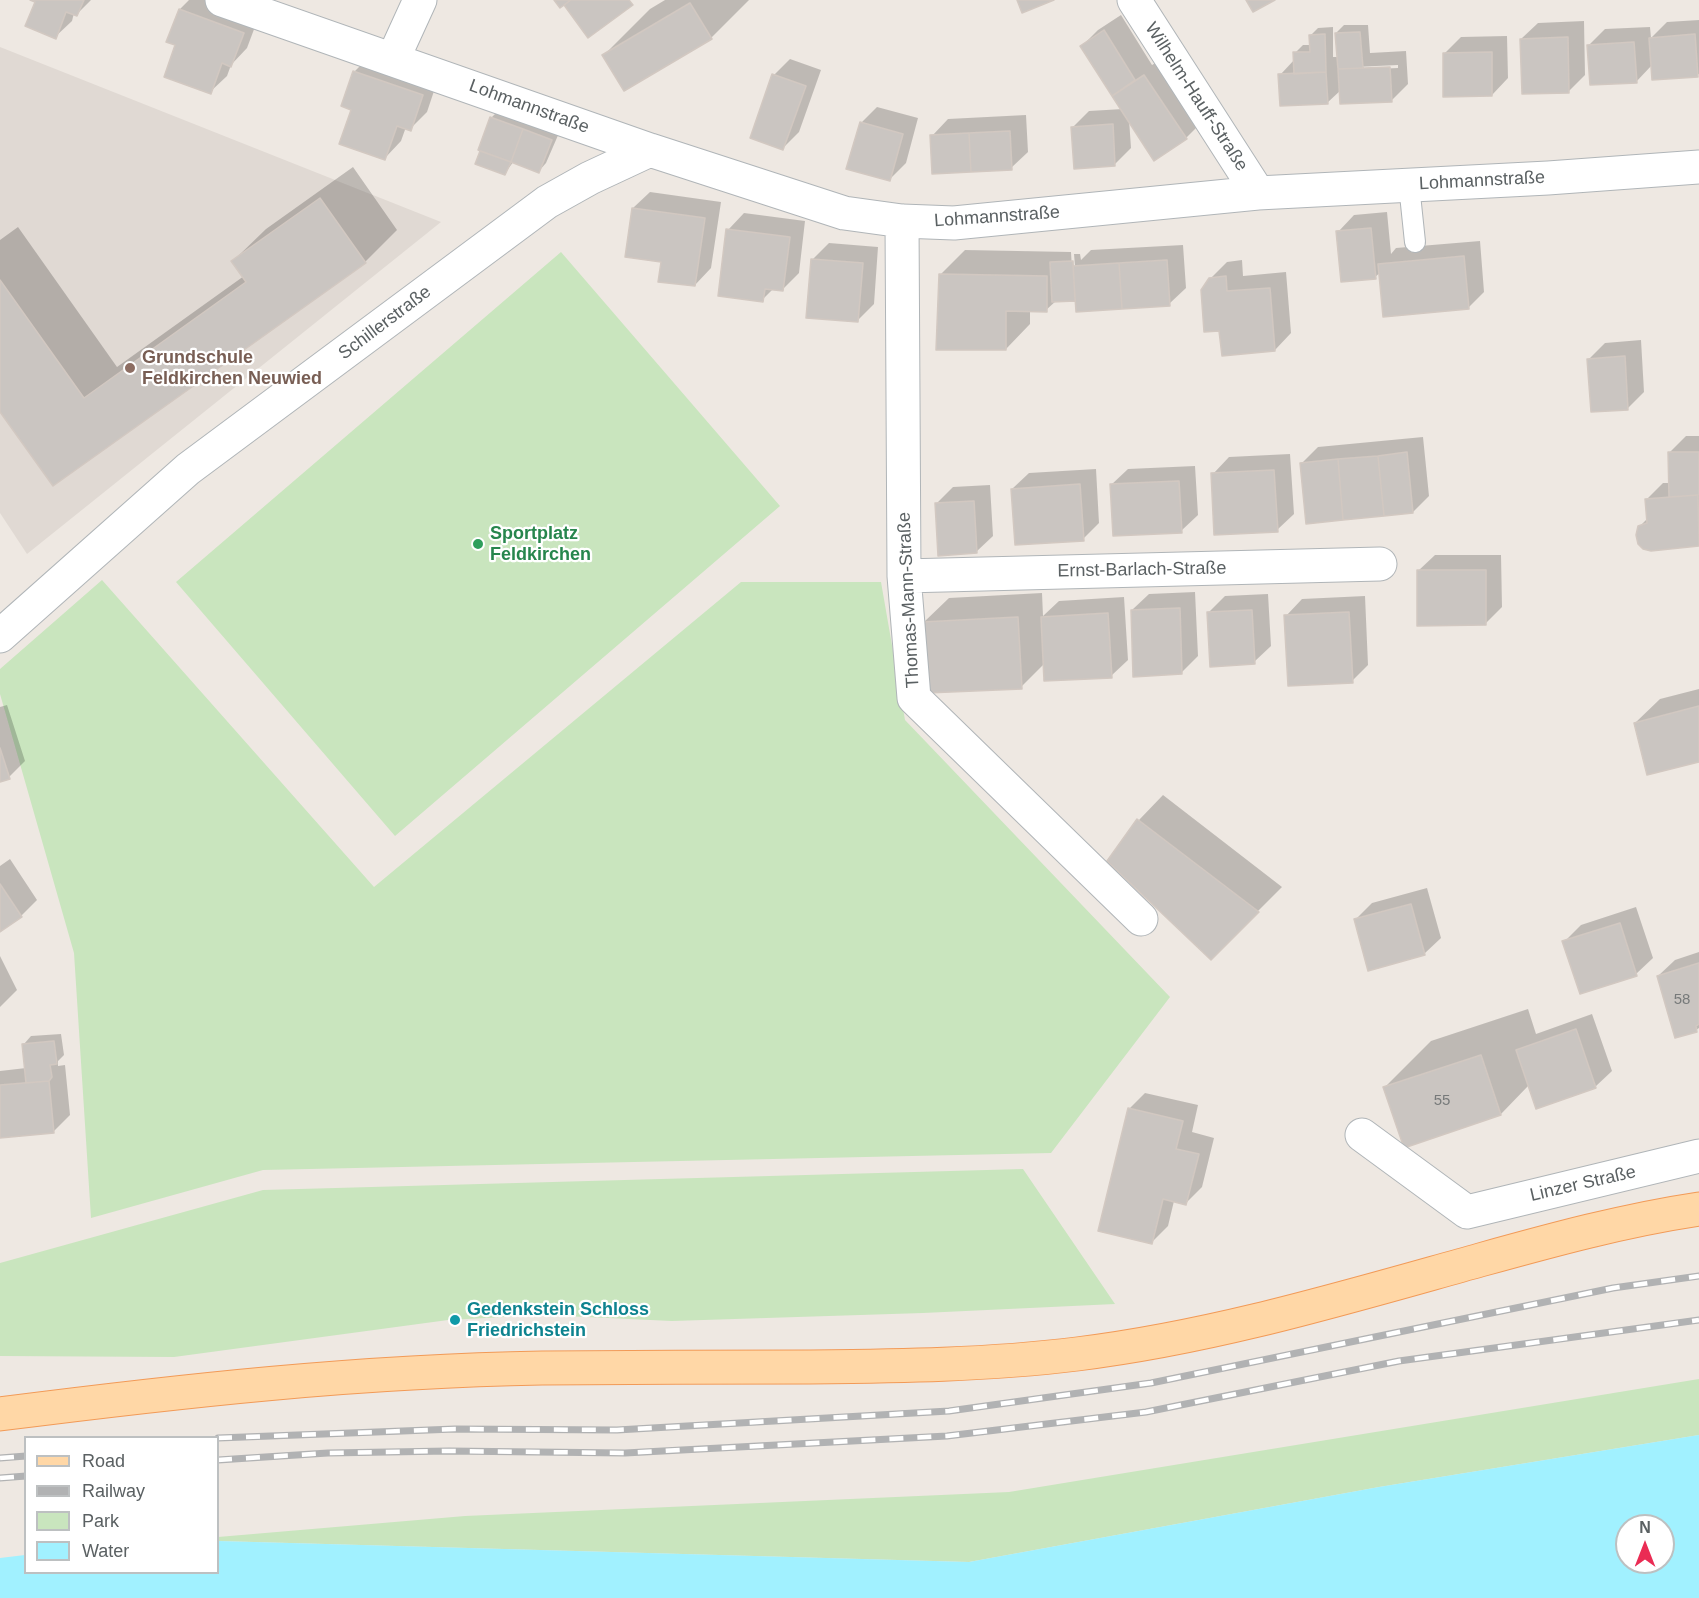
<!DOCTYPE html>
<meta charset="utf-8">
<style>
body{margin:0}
#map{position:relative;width:1699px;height:1598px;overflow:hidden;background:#eee8e2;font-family:Helvetica,sans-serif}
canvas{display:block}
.legend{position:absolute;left:24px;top:1436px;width:195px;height:138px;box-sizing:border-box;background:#fff;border:2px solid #bdc0c1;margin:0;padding:8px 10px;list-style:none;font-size:18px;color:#5b6163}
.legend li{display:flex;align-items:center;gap:12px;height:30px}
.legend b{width:30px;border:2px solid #bdc0c1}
.north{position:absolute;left:1615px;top:1514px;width:60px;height:60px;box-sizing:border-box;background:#fff;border:2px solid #bdc0c1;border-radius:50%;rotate:0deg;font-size:16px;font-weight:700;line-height:24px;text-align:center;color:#5b6163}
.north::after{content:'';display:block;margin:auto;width:21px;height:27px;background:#ea2c54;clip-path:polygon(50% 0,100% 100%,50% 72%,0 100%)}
</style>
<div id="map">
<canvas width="1699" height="1598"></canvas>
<ul class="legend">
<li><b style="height:8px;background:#ffd7a6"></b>Road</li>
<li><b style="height:8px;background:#b1b2b3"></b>Railway</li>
<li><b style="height:16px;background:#c9e5be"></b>Park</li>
<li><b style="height:16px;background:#a1f1ff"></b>Water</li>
</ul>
<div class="north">N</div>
</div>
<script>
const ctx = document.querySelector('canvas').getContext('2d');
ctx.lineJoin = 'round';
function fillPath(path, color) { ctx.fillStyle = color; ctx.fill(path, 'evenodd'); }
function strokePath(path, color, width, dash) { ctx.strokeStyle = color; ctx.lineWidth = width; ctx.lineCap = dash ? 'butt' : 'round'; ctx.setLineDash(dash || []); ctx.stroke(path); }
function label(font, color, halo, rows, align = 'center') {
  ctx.font = font + ' Helvetica,sans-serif'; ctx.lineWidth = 4.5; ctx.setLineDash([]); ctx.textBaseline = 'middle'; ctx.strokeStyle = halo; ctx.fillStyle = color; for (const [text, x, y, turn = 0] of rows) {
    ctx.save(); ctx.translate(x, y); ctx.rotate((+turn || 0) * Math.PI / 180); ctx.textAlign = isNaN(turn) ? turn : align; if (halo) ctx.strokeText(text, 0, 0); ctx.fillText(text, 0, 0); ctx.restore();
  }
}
fillPath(new Path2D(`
 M0,47l441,175 -414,332 -27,-41z`), '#e0d9d3');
fillPath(new Path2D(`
 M561,252l219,254 -385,330 -219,-254z
 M102,580l272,307 367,-305h140l24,138 265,277 -119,156 -788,17 -172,48 -17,-265 -74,-259v-25z
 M1023,1169l92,135 -192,9 -251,8 -129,-6 -95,5 -274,37 -174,-1v-93l263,-73z
 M1699,1379v56l-320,52 -410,75 -751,-21v-4l247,-21 544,-24z`), '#c9e5be');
fillPath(new Path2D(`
 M1699,1435v163h-1699v-40l25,-3 1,17h192v-31l751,21 410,-75zM1627,1526h36v36h-36z`), '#a1f1ff');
fillPath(new Path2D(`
 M34,0h57l-14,14 -3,-1 -2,8 -17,16 -18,-36z
 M189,0h26l44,16 -12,32 -16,17 -4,11 -17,16 -33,-48 3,-35z
 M665,0h84l-38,38 -107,17 46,-46z
 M1121,15l31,50 9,-5 41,62 -16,16 -57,-19 2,29 -17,17 -41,-38 16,-16 34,-2 -41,-63 16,-16z
 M1699,20v54l-2,1 -45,-10 -16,17 -48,-36 17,-17 45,-2 1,11 16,-16z
 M1584,21l1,54 -16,16 -48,-52 17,-16z
 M1344,25h24l2,28 36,-2 2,33 -17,17 -50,-11 -14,13 -47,-28 15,-16v-6l8,-8h8l-1,-9 8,-8 15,-1v30h6l-3,-24zM1398,65v3l-43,2v-3z
 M1507,36l1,42 -16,17 -48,-41 17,-17z
 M371,55l67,24 -11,33 -17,17 -4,-2 -5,14 -16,17 -32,-49 1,-37z
 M790,59l31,11 -22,62 -16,16 -9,-73z
 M877,107l41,11 -12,45 -17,17 -28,-57z
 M499,110l60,23 -13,30 -7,8 -25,-10 -9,12 -28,-10 14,-45z
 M1026,115l2,37 -17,16 -79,-32 16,-17z
 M353,167l44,63 -32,32 -312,222 -53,-75v-169l18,-13 99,140 127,-91 -11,-15 33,-32z
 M650,192l71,10 -10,66 -16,17 -32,-24 -30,-53z
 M1387,212l4,42 5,-6 84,-7 4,51 -16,16 -87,-36 -6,5 -37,-45 16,-17z
 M744,213l61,8 -6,52 -16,16 -9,-1 -12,12 -34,-70z
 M829,243l49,4 -4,57 -16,16 -46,-60z
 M1183,245l3,43 -17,16 -93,-6 -2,2 -18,1 -10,9h-16v14l-24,25 -66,-74 25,-25 106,2 1,17 3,-3 -1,-12h6l1,6 10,-10z
 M1242,260l1,16 43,-4 5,61 -16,17 -54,-20 -11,-51 17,-17z
 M1641,340l3,52 -16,16 -39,-49 16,-16z
 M1686,436h13v109l-48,5 -11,-24 8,-8 -2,-18 17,-17h7l-1,-30z
 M1423,437l6,59 -16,16 -111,-49 16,-16z
 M1290,454l4,60 -17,16 -64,-56 16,-17z
 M1195,466l3,49 -17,16 -70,-46 17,-16z
 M1096,469l3,54 -16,16 -71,-50 17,-16z
 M990,485l3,51 -17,16 -40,-48 17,-17z
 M1435,555h66l1,52 -17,17 -67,-53z
 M1195,592l3,64 -17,17 -49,-63 17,-16z
 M1042,593l1,23 16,-15 65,-4 4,63 -17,16 -66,-13 -24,24 -97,-65 25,-24z
 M1268,594l3,52 -17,16 -46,-49 17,-17z
 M1365,596l3,69 -16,16 -66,-65 16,-17z
 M1699,689v71l-64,-37 25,-24z
 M7,705l18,56 -16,16 -9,3v-73z
 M1163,795l119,92 -71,71 -102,-97 30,-41z
 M10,859l27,41 -16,16 -21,14v-64z
 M1427,888l14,50 -17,16 -69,-34 17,-17z
 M1636,907l17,51 -17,16 -72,-32 17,-17z
 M1699,952v76l-3,2 -38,-54 17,-16z
 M0,956l17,34 -17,17z
 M1528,1009l8,25 56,-20 20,57 -17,16 -66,-2 -28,29 -116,-27 46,-46z
 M61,1034l3,21 -6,6v5l7,-1 5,50 -17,17 -53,4v-65l26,-3 -2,-24 7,-8z
 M1145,1093l53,12 -6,27 22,6 -12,49 -17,17 -11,-3 -6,25 -17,17 -22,-134z`), '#0003');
const building = new Path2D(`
 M30,0h54l-7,16 -11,-4 -10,27 -31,-13 10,-24z
 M554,0h17l-11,8z
 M571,0h58l4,5 -45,33 -24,-33z
 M1017,0h37l-32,13z
 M1246,0h29l-22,12z
 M690,3l22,36 -88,52 -22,-36z
 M179,9l65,24 -13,34 -9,-4 -11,31 -47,-17 11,-32 -9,-3z
 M1104,30l31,50 -23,16 -32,-50z
 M1360,32l3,36 -25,1 -3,-36z
 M1325,34l1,38 -32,2 -1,-22h17l-1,-17z
 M1695,34l3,43 -46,3 -3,-42z
 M1568,37l1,56 -47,1 -2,-55z
 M1634,42l3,41 -47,2 -3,-40z
 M1492,52v44l-49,1v-44z
 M1390,67l2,35 -52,2 -2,-35z
 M353,71l70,24 -12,36 -14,-5 -12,34 -46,-16 12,-34 -10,-4z
 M1326,72l2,32 -48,2 -2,-32z
 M772,74l34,12 -23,64 -33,-12z
 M1144,75l43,64 -33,22 -42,-65z
 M490,117l33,12 -12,33 -33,-12z
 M860,122l43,12 -13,47 -44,-12z
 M1113,124l2,42 -41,3 -3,-42z
 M523,129l29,11 -13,33 -28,-11z
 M1010,131l2,39 -41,2 -2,-39z
 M969,133l2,39 -39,2 -2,-39z
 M480,151l31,11 -6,13 -30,-11z
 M320,198l46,65 -313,223 -53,-74v-132l84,118 162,-116 -15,-21z
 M632,208l73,10 -10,68 -37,-4 3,-20 -36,-5z
 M1371,228l5,51 -35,3 -5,-51z
 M726,229l64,8 -7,54 -18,-2 -2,13 -45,-6z
 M1464,256l5,53 -86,8 -5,-53z
 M811,259l52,4 -5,59 -52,-4z
 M1167,260l3,46 -48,3 -3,-46z
 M1073,261l2,40 -23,1 -2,-40z
 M1119,263l3,46 -46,3 -3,-46z
 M939,274l108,2v36l-41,-1v39h-70z
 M1226,276l1,15 43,-3 5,63 -53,5 -3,-25 -15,1 -3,-42 8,-12z
 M1625,356l3,54 -37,2 -4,-53z
 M1407,452l6,61 -29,3 -6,-60z
 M1668,452h31v43l-30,2z
 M1378,456l6,60 -41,4 -5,-61z
 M1338,459l5,61 -37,4 -6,-61z
 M1274,470l4,62 -64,3 -3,-62z
 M1179,481l3,52 -69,3 -3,-52z
 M1080,484l4,57 -69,4 -4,-56z
 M1698,495l1,51 -48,5 -8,-2 -5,-5 -2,-9 2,-9 9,-3 -2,-24z
 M974,501l3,52 -39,3 -3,-53z
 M1417,570h69v55l-69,1z
 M1180,608l2,66 -49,3 -2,-67z
 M1252,610l3,54 -45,3 -3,-55z
 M1349,612l4,71 -65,3 -4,-71z
 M1108,613l4,65 -68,3 -3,-64z
 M1018,617l4,72 -95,4 -4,-71z
 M1699,706v56l-52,13 -13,-52z
 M0,748l10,31 -10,3z
 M1137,819l122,93 -48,48 -104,-99z
 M0,884l22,33 -22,15z
 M1411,904l14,51 -57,16 -14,-52z
 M1620,923l17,53 -57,18 -18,-53z
 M1699,963v61l-3,2 1,6 -22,6 -18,-62z
 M1576,1029l20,59 -60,21 -20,-59z
 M54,1041l3,23 -7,1 2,12 -3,4 -23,2 -4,-39z
 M1481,1055l20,60 -97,33 -21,-61z
 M49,1081l5,52 -54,5v-53z
 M1128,1108l55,13 -7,28 23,5 -13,51 -23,-6 -11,45 -54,-13z`);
fillPath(building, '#cac5c1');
strokePath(building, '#d2c8c1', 1.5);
const lane = new Path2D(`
 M1409,185l6,57`);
const street = new Path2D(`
 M222,0l428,150 194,63 58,8 52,2 304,-30 290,-15 151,-11
 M1134,0l124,193
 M393,59l27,-59
 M902,221l2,355 10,122 227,221
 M904,576l476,-12
 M0,636l188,-167 359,-267 43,-24 60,-28
 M1362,1135l105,77 232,-56`);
const primary = new Path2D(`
 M0,1414c180,-23 361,-43 542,-46 89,-1 179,-1 268,-1 89,-1 178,-2 267,-13 138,-17 270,-57 403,-94 72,-20 145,-40 219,-51`);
strokePath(lane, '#b0b5b8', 22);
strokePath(street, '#b0b5b8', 35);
strokePath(primary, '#f29a57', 35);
strokePath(lane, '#fff', 20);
strokePath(street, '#fff', 33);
strokePath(primary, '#ffd7a6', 33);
const rail = new Path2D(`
 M218,1438l237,-9 162,1 332,-19 202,-28 462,-95 86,-12
 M0,1458l26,-2
 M218,1460l110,-7 121,-2 176,2 322,-17 199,-24 253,-51 300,-41
 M0,1478l26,-2`);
strokePath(rail, '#b1b2b3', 7);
strokePath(rail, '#fff', 4.5, [14]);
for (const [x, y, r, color] of [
 [130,368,6,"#8d6e63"],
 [478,544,6,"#2e9e5b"],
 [455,1320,6,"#0f9aa8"]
]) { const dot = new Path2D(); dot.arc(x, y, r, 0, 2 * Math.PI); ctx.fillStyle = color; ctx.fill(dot); strokePath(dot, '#fff', 2); }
label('15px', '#777a7a', null, [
 ["58",1682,1000],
 ["55",1442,1101]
]);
label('18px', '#5b6163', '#fff', [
 ["Wilhelm-Hauff-Straße",1196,97,57],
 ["Lohmannstraße",529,107,20],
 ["Lohmannstraße",1482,181,-3],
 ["Lohmannstraße",997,217,-4],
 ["Schillerstraße",385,323,-37],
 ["Ernst-Barlach-Straße",1142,570,-1],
 ["Thomas-Mann-Straße",909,600,-93],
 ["Linzer Straße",1583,1184,-13]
]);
label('bold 18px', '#785e54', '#fff', [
 ["Grundschule",142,358],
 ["Feldkirchen Neuwied",142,379]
], 'left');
label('bold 18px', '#27864d', '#fff', [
 ["Sportplatz",490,534],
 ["Feldkirchen",490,555]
], 'left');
label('bold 18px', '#0d838f', '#fff', [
 ["Gedenkstein Schloss",467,1310],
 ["Friedrichstein",467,1331]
], 'left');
</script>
